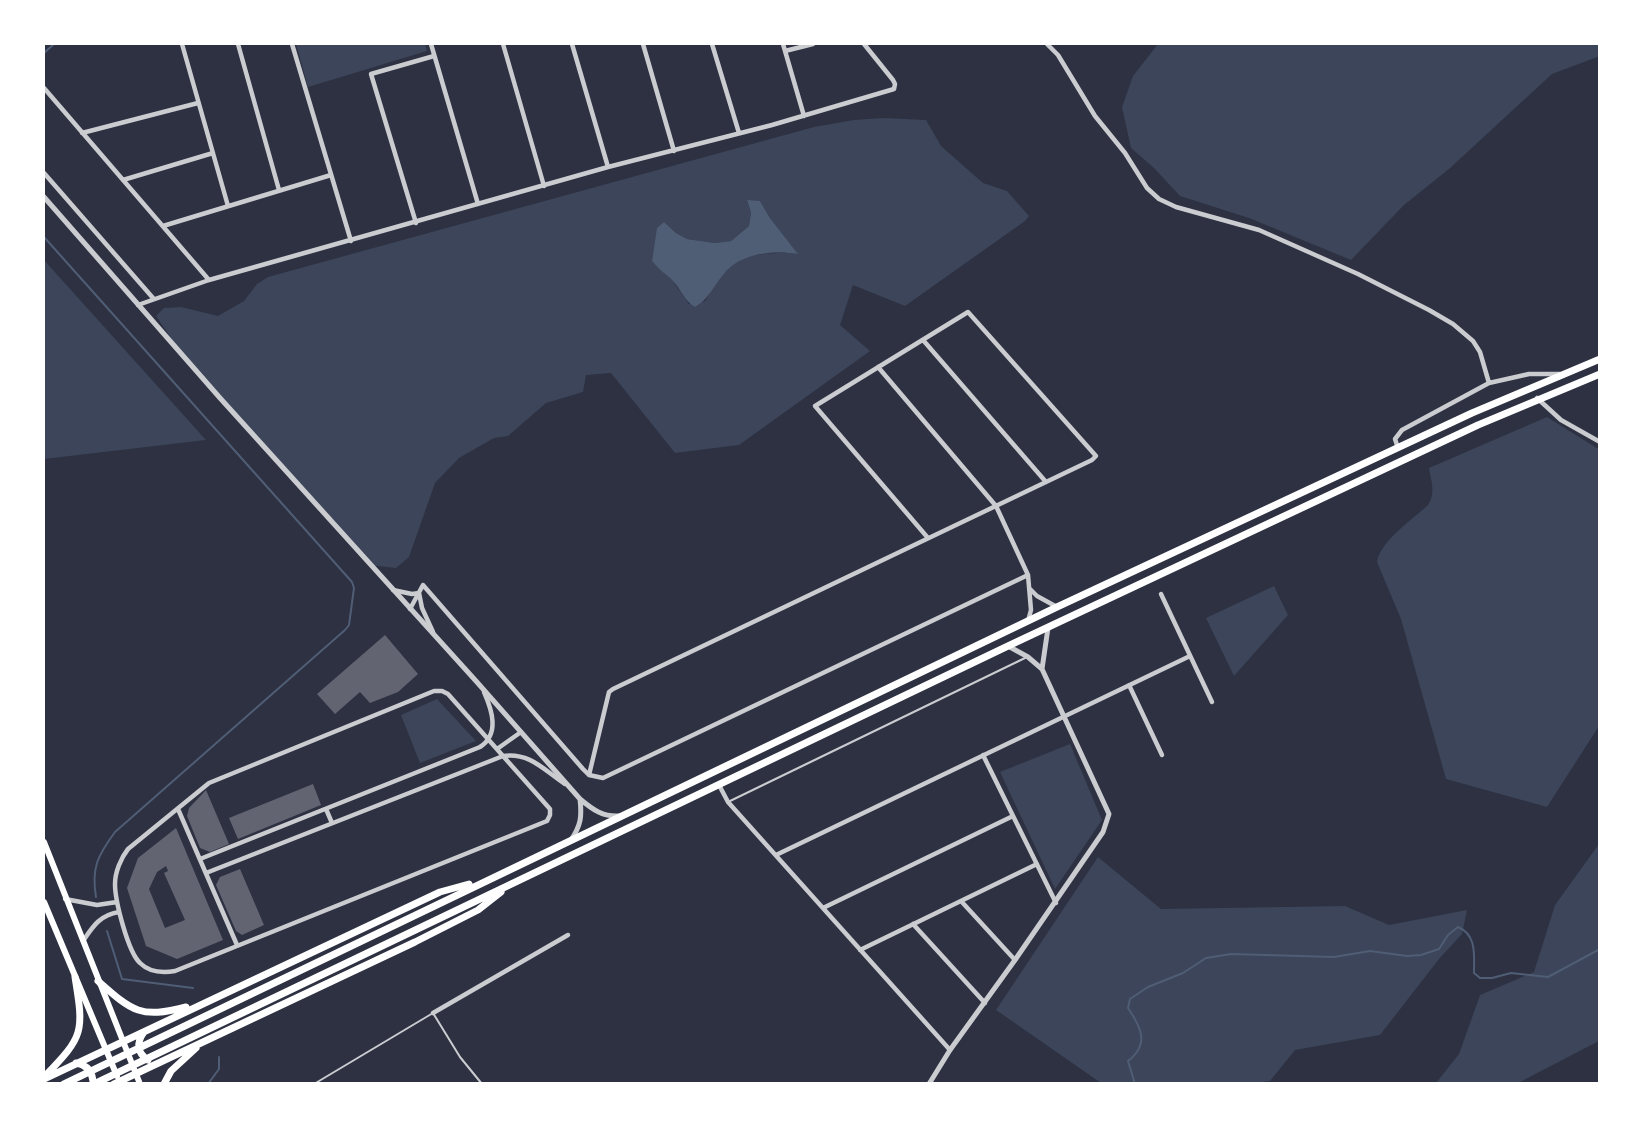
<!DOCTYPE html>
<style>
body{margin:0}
#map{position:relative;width:1643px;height:1127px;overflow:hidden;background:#2d3142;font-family:Jost,sans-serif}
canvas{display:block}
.frame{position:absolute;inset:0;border:45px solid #fff;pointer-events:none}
</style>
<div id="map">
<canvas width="1643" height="1127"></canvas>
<div class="frame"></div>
</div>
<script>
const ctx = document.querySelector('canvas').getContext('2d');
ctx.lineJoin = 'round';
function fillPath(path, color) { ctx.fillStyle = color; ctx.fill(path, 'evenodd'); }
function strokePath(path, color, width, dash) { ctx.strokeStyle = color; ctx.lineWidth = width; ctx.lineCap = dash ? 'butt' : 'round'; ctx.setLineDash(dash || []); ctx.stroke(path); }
fillPath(new Path2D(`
 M296,44h129l2,7 -119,36z
 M1158,44h441l1,12 -48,18 -103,95 -45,36 -53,55 -102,-42 -69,-22 -26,-28 -23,-20 -9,-41 11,-31z
 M883,118l43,2 15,26 42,37 24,8 22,25 -4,5 -120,85 -52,-21 -13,40 30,26 -131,94 -64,8 -64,-80 -25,2 -3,17 -37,11 -38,33 -14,2 -35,20 -24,25 -26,74 -13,11 -27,-3 -188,-212 -25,-37 8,-8 17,-1 37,9 26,-15 13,-17 11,-7 546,-150 40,-7zM747,201h13l10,17 27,35c-19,0 -47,-1 -64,10 -12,9 -20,26 -28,38l-16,3 -16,-23 -21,-20 3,-14 9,-25 12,11 11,6 28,4 16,-2 18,-15 2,-13z
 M44,260l162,180 -162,19z
 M1547,417l53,33 -1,276 -52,81 -101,-28 -45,-160 -24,-57c3,-21 36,-43 51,-57 8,-12 3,-24 1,-37z
 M1274,586l14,29 -54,61 -28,-58z
 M437,699l39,42 -56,22 -19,-48z
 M1070,744l32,76 -47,69 -55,-117z
 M1599,844v197l-81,42h-82l23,-29 21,-59 54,-23 21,-67z
 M1098,857l63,52 184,-3 44,19 78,-15 -5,24 -23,25 -59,76 -85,15 -25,31 -14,2h-155l-105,-73z`), '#3c4559');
fillPath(new Path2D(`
 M747,200l13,1 10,17 28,36c-25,-4 -59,-1 -75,21 -10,12 -15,25 -28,32 -11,-6 -14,-18 -22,-26 -8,-8 -14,-11 -21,-20l5,-33 7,-6 12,11 11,6 28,4 16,-2 18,-15 2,-13z`), '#4f5d75');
strokePath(new Path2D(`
 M44,53l10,-9
 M44,237l308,345 2,6 -5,37 -4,5 -230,202c-17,23 -24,36 -19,65
 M107,931l15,48 71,9
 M208,1084l11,-15v-12
 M1135,1084l-7,-23c22,-17 13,-34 0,-53l2,-9 18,-12 35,-14 23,-15 25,-4 103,3 36,-6 37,5 14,-1 18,-6 9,-14 10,-8c19,8 16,28 16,46l6,5h12l19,-5 37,4 52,-28`), '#4f5d75', 2);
fillPath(new Path2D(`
 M385,635l33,39 -20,18 -28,11 -10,-11 -25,22 -18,-20z
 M313,784l8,21 -83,34 -9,-21z
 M206,790l23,54 -19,8 -10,-4 -13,-32 2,-8z
 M176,828l47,112 -46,19 -31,-13 -19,-58 11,-30zM166,866l2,5 -4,2 21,47 -20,8 -16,-39 8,-17z
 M240,869l24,56 -22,10 -6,-4 -20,-46 4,-8z`), '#626471');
strokePath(new Path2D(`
 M728,802l297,-144
 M314,1084l119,-71 27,44 22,27`), '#caccd0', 2);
strokePath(new Path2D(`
 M182,44l46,162
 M238,44l41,146
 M292,44l59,197
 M431,44l47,160
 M503,44l41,142
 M572,44l36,123
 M643,44l31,107
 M712,44l27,89
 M783,44l21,72
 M1047,44l11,11 37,61 30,37 22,35 12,11 17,8 83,23 99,44 71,36 24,14 20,17 7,11 9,31 -87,47 -7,9 3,9
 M785,51l28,-7
 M44,88l165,192
 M82,133l116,-30
 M44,173l109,125
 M123,180l90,-27
 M416,223l-45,-149 63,-18
 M163,226l168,-51
 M138,305l71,-25 399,-113 164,-42 122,-36 1,-5 -2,-4 -29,-36
 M923,340l123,142
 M878,367l118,139 32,69 3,35 -3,11
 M1489,383l40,-9h31
 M1537,398l24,22 39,22
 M1030,589l7,7 20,11
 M393,590l19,4 7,-1
 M419,593l3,15 11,24
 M1161,594l51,108
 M410,609l13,-24 160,184 6,6 14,3 425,-203
 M1129,685l33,70
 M434,691h8l6,3 102,115v6l-3,6 -372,150c-12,2 -26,1 -35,-8 -12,-11 -25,-62 -25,-79 0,-12 6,-26 13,-35l81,-66z
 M497,749l24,-17
 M983,755l73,148
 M589,775l20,-83 4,-3 479,-229 4,-4 -128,-144 -153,94 113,132
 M719,785l9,17 222,248
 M178,809l59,136
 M326,809l6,14
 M776,855l414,-199
 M200,859l280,-112c20,-13 12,-37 4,-55
 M206,873l297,-117c27,-4 42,15 62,28
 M65,899l32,6 20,-3
 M961,901l54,59
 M823,908l190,-92
 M913,924l72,79
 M83,941c10,-15 17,-26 36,-29
 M860,950l177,-86
 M433,1013l135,-78`), '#caccd0', 4.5);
strokePath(new Path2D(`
 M44,197l176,201 256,283 104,118c13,11 23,18 40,17
 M1042,669l6,-41
 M571,840c10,-15 11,-23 9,-41
 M929,1084l21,-34 65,-90 88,-128 6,-18 -67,-145 -14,-12 -20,-11`), '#caccd0', 5);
strokePath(new Path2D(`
 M44,842l96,242
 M44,902l73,174`), '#fff', 6);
strokePath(new Path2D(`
 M98,981c34,30 42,38 88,26
 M144,1032c-8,11 -7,21 4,28
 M76,1063c11,2 17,9 17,21
 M45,1076c39,-40 39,-44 30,-99
 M44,1079l396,-187 29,-8
 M64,1084l993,-477 415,-194 128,-54
 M94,1084l914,-438 470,-221 122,-51
 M114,1084l301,-142 63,-32 23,-18
 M164,1084l7,-13 25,-23`), '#fff', 7);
</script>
